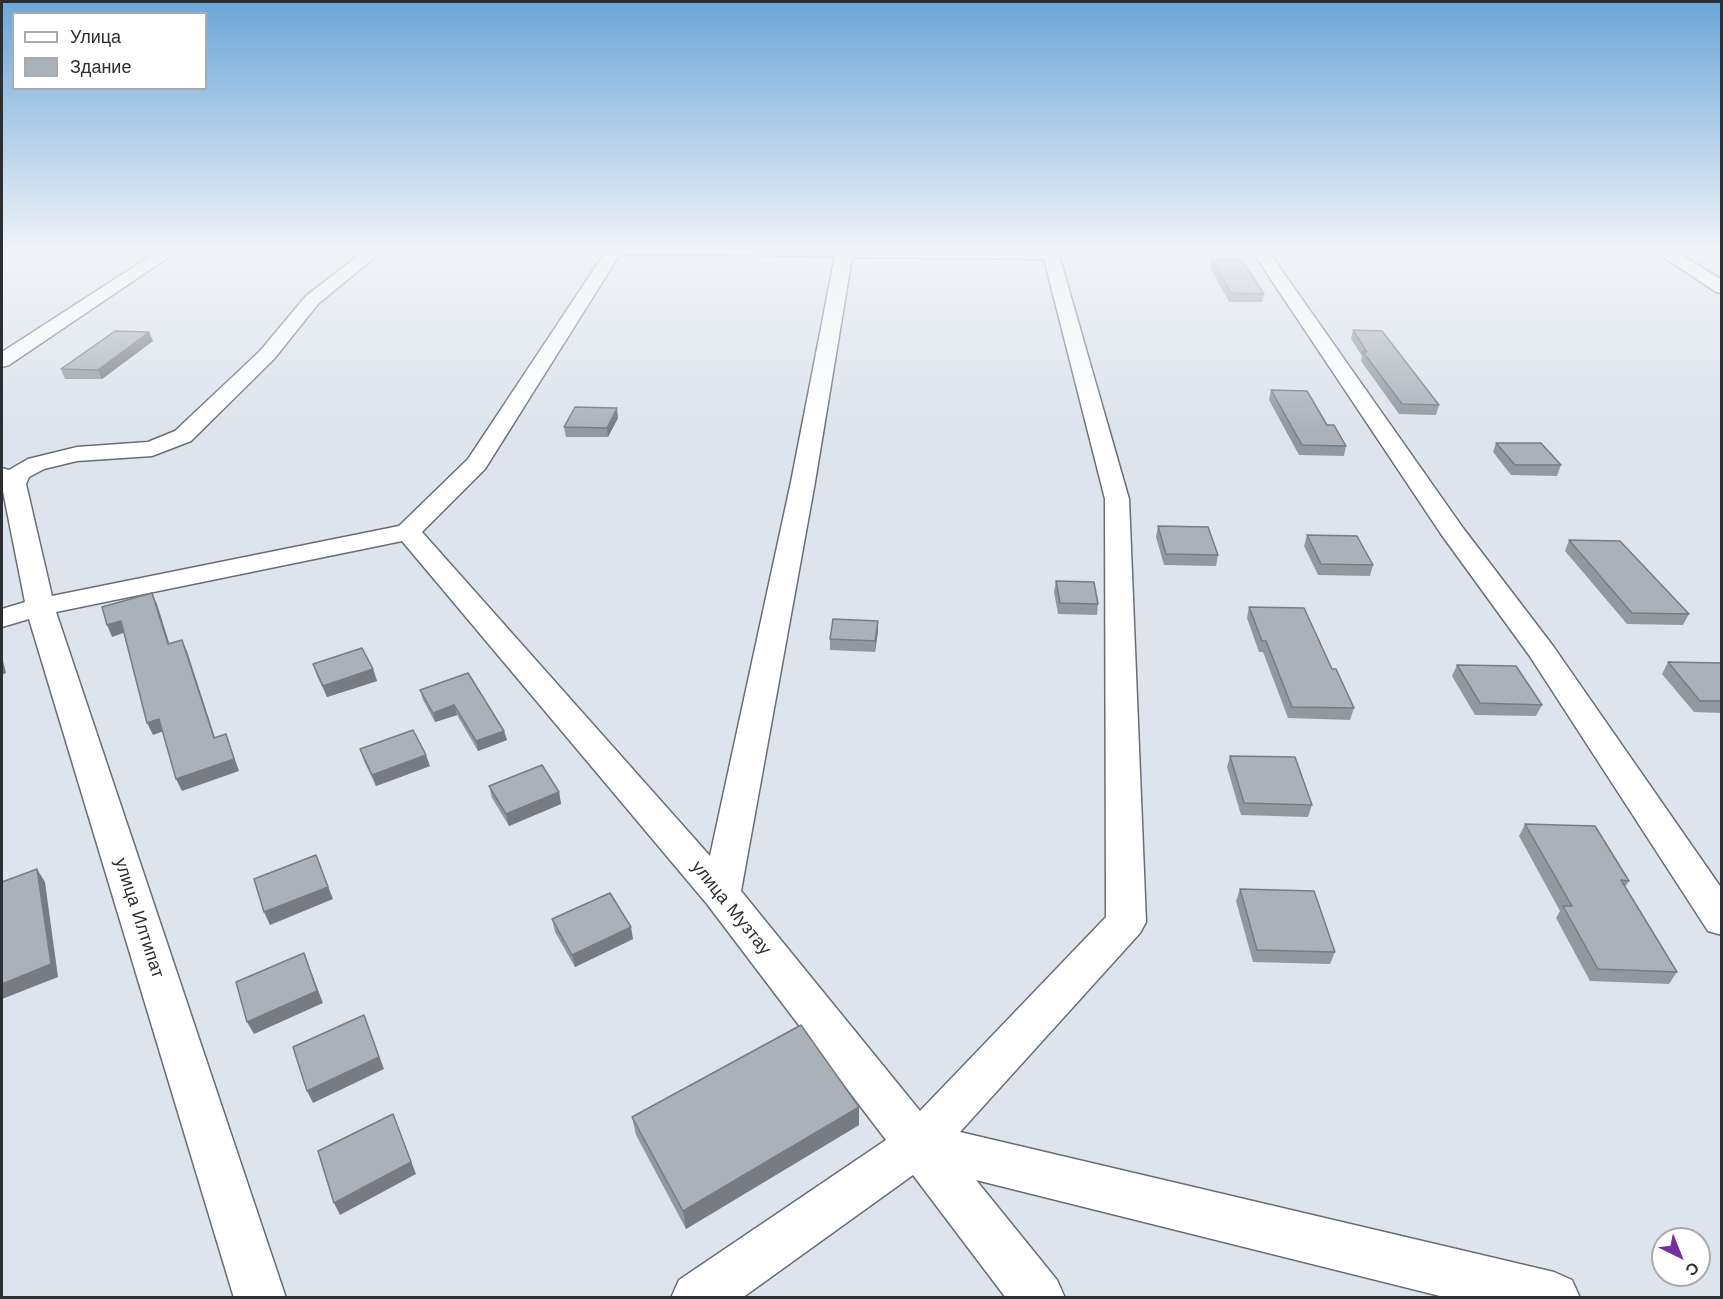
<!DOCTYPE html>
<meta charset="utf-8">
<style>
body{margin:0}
#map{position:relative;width:1723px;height:1299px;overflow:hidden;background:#dee4ed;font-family:"Work Sans",sans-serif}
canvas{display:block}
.frame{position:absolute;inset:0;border:3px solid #2c2e32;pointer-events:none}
.legend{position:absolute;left:12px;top:12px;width:195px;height:78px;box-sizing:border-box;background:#fff;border:2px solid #ababad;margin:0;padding:8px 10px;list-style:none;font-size:18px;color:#2c2e32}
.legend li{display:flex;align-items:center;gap:12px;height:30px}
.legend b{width:30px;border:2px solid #ababad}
.north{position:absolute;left:1651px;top:1227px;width:60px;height:60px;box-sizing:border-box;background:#fff;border:2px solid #ababad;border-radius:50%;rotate:137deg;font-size:16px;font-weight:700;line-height:24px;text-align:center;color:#2c2e32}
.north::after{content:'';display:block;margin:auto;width:21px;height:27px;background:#762ea1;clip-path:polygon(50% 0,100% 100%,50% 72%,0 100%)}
</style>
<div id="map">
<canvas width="1723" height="1299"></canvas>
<div class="frame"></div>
<ul class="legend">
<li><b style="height:8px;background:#fff"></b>Улица</li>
<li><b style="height:16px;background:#abb1b9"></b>Здание</li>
</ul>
<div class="north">С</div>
</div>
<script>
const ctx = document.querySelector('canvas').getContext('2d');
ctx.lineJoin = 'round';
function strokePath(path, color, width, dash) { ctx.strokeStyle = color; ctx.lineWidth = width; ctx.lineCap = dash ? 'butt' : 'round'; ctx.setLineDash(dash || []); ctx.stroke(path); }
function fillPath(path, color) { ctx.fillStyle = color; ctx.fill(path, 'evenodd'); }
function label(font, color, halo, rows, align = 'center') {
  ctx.font = font + ' "Work Sans",sans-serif'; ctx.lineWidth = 4.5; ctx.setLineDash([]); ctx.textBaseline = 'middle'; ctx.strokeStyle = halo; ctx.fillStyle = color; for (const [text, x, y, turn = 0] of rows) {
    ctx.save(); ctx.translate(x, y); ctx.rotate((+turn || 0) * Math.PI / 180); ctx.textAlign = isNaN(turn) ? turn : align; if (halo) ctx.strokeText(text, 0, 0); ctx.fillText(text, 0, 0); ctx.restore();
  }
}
const street = new Path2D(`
 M163,248h19l-173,117 -7,2v-15z
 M368,248h18l-68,56 -44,55 -83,82 -39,15 -75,5 -33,8 -15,8 -3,7 26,112 347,-70 69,-67 140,-211h449l72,251 17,423 -6,11 -180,199 594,140 18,8 8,18h-132l-472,-118 81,100 8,18h-59l-93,-123 -171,123h-71l8,-18 207,-140 -179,-236 -305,-363 -346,71 230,686h-52l-205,-679 -27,8v-18l23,-7 -23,-116v-18l7,2 19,-11 49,-12 71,-5 27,-11 85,-80 46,-55zM620,254l215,2 -44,226 -81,374 -288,-324 63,-63zM852,257l192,2 61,240 1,418 -186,194 -179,-220 74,-409z
 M1250,248h16l197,280 90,118 169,243v46l-14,-4 -179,-276 -88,-121z
 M1650,248h20l52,32v13l-6,-1z`);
strokePath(street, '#686e75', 3);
fillPath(street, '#fff');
fillPath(new Path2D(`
 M1212,259l52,35 -2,8h-33l-19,-35z
 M1353,330l86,75 -3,10 -37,-1 -38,-53 1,-5 -11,-17z
 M149,332l4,9 -51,38h-37l-4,-10z
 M1271,390l75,56 -2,10 -45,-1 -30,-55z
 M618,418l-10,19h-42l-2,-10z
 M1496,443l65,22 -4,11 -46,-1 -18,-23z
 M1158,526l60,29 -2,11 -52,-1 -8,-28z
 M1307,535l66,30 -3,11 -52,-1 -14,-29z
 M1569,540l120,74 -6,11 -56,-1 -62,-73z
 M1056,581l42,23 -1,11 -39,-1 -4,-22z
 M1249,607l83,62 22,39 -4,12 -62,-2 -25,-66h-4l-12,-34z
 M878,621l-3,31 -45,-2v-11z
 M1668,662l54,1v50l-28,-1 -32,-38z
 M313,664l60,5 4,12 -50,16 -10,-21z
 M1457,665l85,40 -6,11 -61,-1 -23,-39z
 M468,673l36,58 3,9 -29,11 -21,-36 -22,7 -12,-22 -3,-10z
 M360,749l70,17 -54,20 -12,-25z
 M1230,756l82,49 -4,12 -67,-2 -14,-48z
 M489,786l70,6 2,12 -52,22 -17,-28z
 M1525,824l104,57 -4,6 52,85 -8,12 -79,-3 -34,-63 4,-7 -41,-75z
 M1240,889l95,63 -5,12 -77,-2 -17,-61z
 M552,919l81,20 -58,28 -20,-35z
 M859,1107v18l-173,104 -50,-94 -4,-18z`), '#93989f');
fillPath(new Path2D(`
 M149,332l4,9 -51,38 -4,-9z
 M617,408l1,10 -10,19 -1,-9z
 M152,593l5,11 16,51 -5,-11z
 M121,621l5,11 -14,5 -5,-12z
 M878,621v11l-3,20v-11z
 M182,640l5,11 32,99 -5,-12z
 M2,657l4,16 -4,2z
 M373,669l4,12 -50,16 -4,-11z
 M454,705l3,10 -22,7 -2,-9z
 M159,719l5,12 -11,4 -6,-12z
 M504,731l3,9 -29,11 -2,-10z
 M226,734l13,37 -57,20 -6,-12z
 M426,755l4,11 -54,20 -4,-11z
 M559,792l2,12 -52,22 -3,-12z
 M316,855l17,44 -63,26 -6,-13z
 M37,869l8,13 13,95 -56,22v-15z
 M631,927l2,12 -58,28 -3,-12z
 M304,953l5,13 14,37 -69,31 -7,-12z
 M364,1015l20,54 -71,34 -6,-12z
 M859,1107v18l-173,104 -3,-18z
 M393,1114l23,60 -76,41 -6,-12z`), '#787c82');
const building = new Path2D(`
 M1212,259l30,1 22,34 -33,-1z
 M1353,330l29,1 57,74 -37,-1 -39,-52h4z
 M115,331l34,1 -51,38 -37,-1z
 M1271,390l36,1 20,34h7l12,21 -44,-1z
 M575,407l42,1 -10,20 -43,-1z
 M1496,443h45l20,22h-46z
 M1158,526l50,1 10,28 -52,-1z
 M1307,535l50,1 16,29 -52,-1z
 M1569,540l51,1 69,73 -57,-1z
 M1056,581l38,1 4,22 -38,-1z
 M152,593l16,51 14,-4 32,98 12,-4 8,25 -58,20 -17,-60 -12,4 -26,-102 -14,4 -5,-18z
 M1249,607l55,1 28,61h4l18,39 -62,-1 -26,-66h-4z
 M833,619l45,2 -3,20 -45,-2z
 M362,648l11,21 -50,17 -10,-22z
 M1668,662l54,1v38h-22z
 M1457,665l59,1 26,39 -62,-2z
 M468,673l36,58 -28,10 -22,-36 -21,8 -13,-23z
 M413,730l13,25 -54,20 -12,-26z
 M1230,756l65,1 17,48 -68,-2z
 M542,765l17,27 -53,22 -17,-28z
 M1525,824l70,2 34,55 -8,-1 56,92 -79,-3 -35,-63h9z
 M316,855l12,32 -64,25 -10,-33z
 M37,869l14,95 -49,20v-102z
 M1240,889l74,2 21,61 -78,-2z
 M610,893l21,34 -59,28 -20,-36z
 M304,953l13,38 -70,31 -11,-40z
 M364,1015l15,42 -72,34 -14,-44z
 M801,1025l58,82 -176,104 -51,-94z
 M393,1114l18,48 -77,41 -16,-52z`);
fillPath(building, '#abb1b9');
strokePath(building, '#787c82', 1.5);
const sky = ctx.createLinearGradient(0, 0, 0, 430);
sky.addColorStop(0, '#6ba6d9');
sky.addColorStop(0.58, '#f0f3f7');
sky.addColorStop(1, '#f0f3f700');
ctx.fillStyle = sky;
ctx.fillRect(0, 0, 1723, 430);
label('18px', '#2c2e32', '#fff', [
 ["улица Музтау",731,908,51],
 ["улица Илтипат",139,918,72]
]);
</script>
